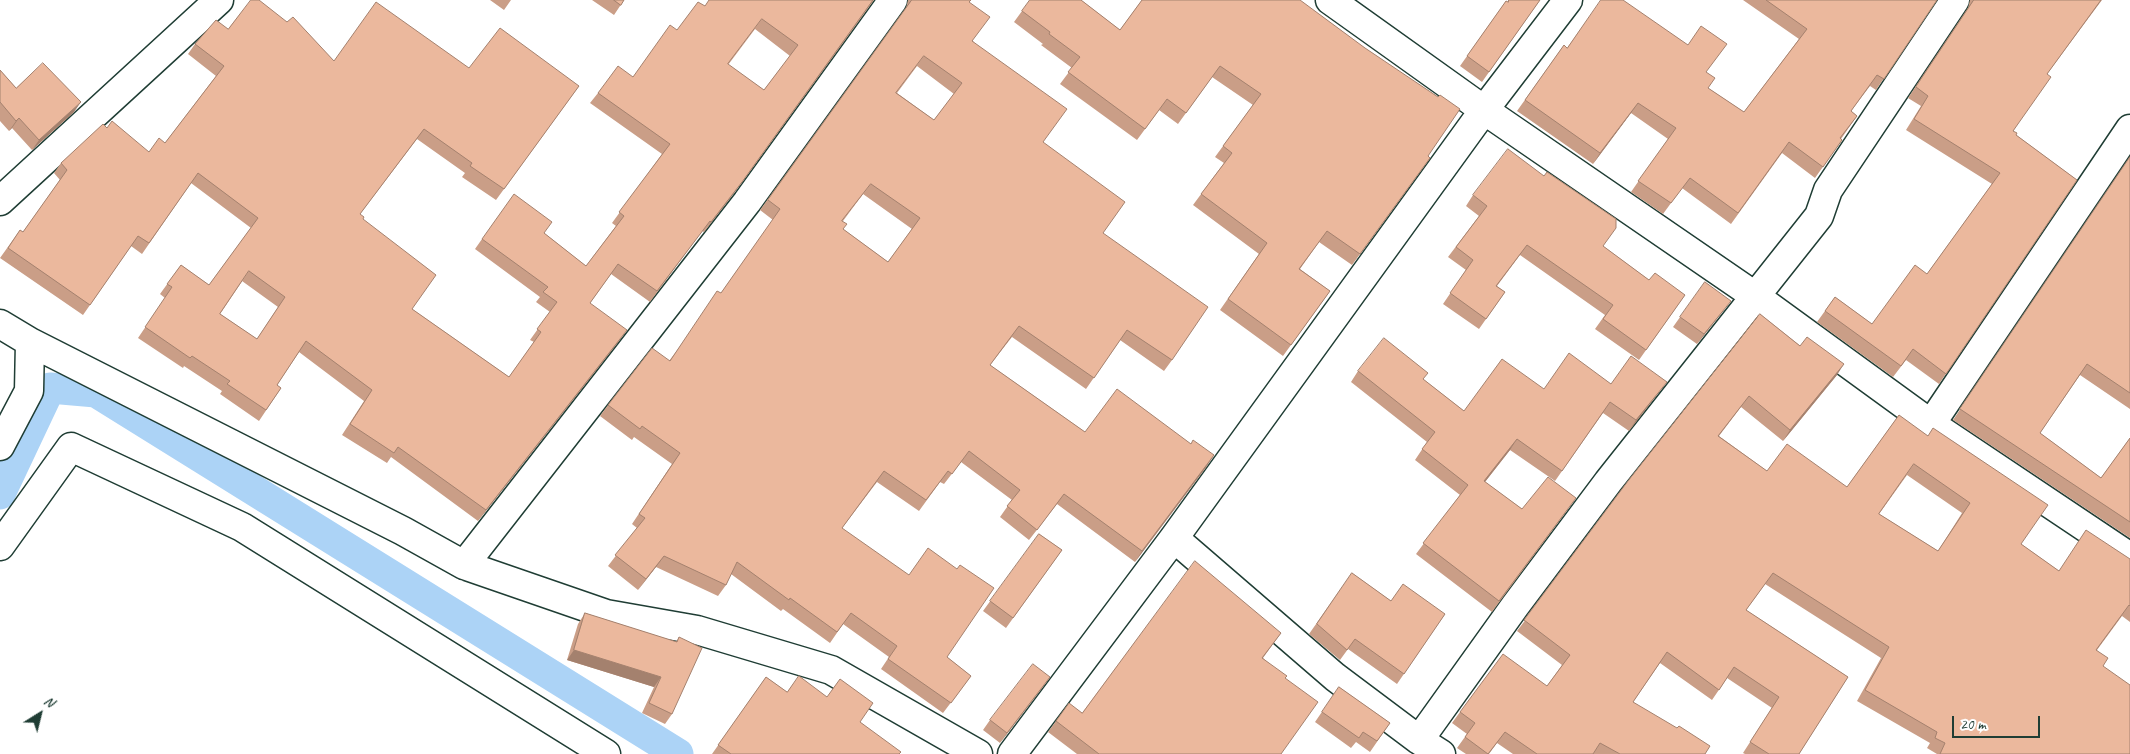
<!DOCTYPE html>
<style>
body{margin:0}
#map{position:relative;width:2130px;height:754px;overflow:hidden;background:#fff;font-family:Caveat,sans-serif}
canvas{display:block}
.north{position:absolute;left:15px;top:689px;width:50px;height:50px;-webkit-text-stroke:4px #fff;paint-order:stroke;rotate:36deg;font-size:14px;font-weight:700;line-height:20px;text-align:center;color:#1f3d34}
.north::after{content:'';display:block;margin:auto;width:18px;height:22px;background:#1f3d34;clip-path:polygon(50% 0,100% 100%,50% 72%,0 100%)}
.scale{position:absolute;left:1952px;top:716px;width:88px;height:22px;box-sizing:border-box;border:2px solid #1f3d34;border-top:0;padding-left:6px;font-size:15px;line-height:18px;white-space:nowrap;color:#1f3d34;-webkit-text-stroke:4px #fff;paint-order:stroke}
</style>
<div id="map">
<canvas width="2130" height="754"></canvas>
<div class="north">N</div>
<div class="scale">20 m</div>
</div>
<script>
const ctx = document.querySelector('canvas').getContext('2d');
ctx.lineJoin = 'round';
function strokePath(path, color, width, dash) { ctx.strokeStyle = color; ctx.lineWidth = width; ctx.lineCap = dash ? 'butt' : 'round'; ctx.setLineDash(dash || []); ctx.stroke(path); }
function fillPath(path, color) { ctx.fillStyle = color; ctx.fill(path, 'evenodd'); }
strokePath(new Path2D(`
 M0,494l50,-106 46,4 582,362`), '#acd3f6', 31);
const street = new Path2D(`
 M1330,0l154,110 271,186 176,128 199,133
 M0,201l219,-201
 M0,324l30,18 373,189 61,34 142,49 91,16 134,40 147,84
 M1931,424l199,-295
 M0,446l29,-55 1,-49
 M1174,538l161,139 84,63 22,14
 M0,546l71,-99 171,80 364,227
 M464,565l283,-363 146,-202
 M1419,740l96,-134 93,-124 211,-266 9,-26 127,-190
 M1012,754l162,-216 310,-428 84,-110`);
strokePath(street, '#1f3d34', 31);
strokePath(street, '#fff', 28);
fillPath(new Path2D(`
 M490,0h21l-7,10z
 M592,0h32l-10,15z
 M874,0l-140,193 -30,39 -2,-1 -52,71 -39,-28 -21,29 29,38 -141,180 -87,-64 -4,6 -45,-28 22,-34 -65,-49 -22,33 4,3 -22,33 -39,-27 2,-3 -38,-25 -1,2 -45,-30 27,-40 -5,-4 21,-29 28,20 42,-57 -60,-45 -49,71 -11,-8 -48,69 -83,-57 20,-28 3,2 37,-52 -6,-7 7,-10 46,-35 42,24 16,-9 51,-67 -28,-22 7,-10 33,-15 106,32 135,7 110,18 -83,114 -34,-23 3,-4 -48,-34 -57,75 52,95 97,68 25,-35 -4,-2 20,-28 -14,-10 4,-5 -65,-48 7,-10 62,-6 42,33 30,-40 -4,-3 50,-69 -72,-51 8,-10 35,-16 44,-47 28,-24zM755,29l35,27 -26,34 -36,-25zM242,281l36,26 -21,32 -37,-25z
 M908,0h63l-2,2 4,39 70,101 60,91 69,127 -8,11 -44,-31 -34,49 -74,-52 -22,28 95,67 122,34 -72,96 -78,-58 -28,36 -29,-23 12,-17 -51,-38 -17,22 -4,-2 -21,29 -42,-29 -35,46 105,129 24,19 -28,37 -62,-44 8,-12 -46,-33 -13,19 -47,-34 -2,2 -50,-37 -5,11 -8,11 -62,-29 -18,23 -30,-24 29,-38 -5,-4 40,-60 -38,-27 -2,3 -32,-24 8,-11 61,-44 52,-68 52,-73 -13,-10 146,-202zM917,66l37,28 -20,26 -37,-27zM863,194l49,35 -24,33 -45,-33v-8z
 M1030,0h51l39,30 22,-30 288,158 -78,107 -33,-23 -19,27 30,22 -47,65 -63,-46 39,-56 -66,-49 31,-42 -9,-6 38,-52 -41,-28 -34,47 -19,-14 -22,30 -77,-56 12,-16 -31,-23 2,-1 -29,-22z
 M1540,0l-58,82 -22,-16 46,-65 2,1z
 M1743,0h194l-61,90 -6,-4 -19,25 6,5 -16,23 1,1 -27,38 -33,-25 -51,71 -49,-36 -19,26 -32,-22 37,-53 -37,-26 -38,51 -76,-53 47,-66 3,3 139,24 2,16 36,24 55,-73z
 M1970,0h132l-55,74 -34,57 3,4 61,45 -138,204 -33,-24 -13,17 -76,-55 18,-25 37,27 55,-50 65,-90 -86,-54 15,-24 -13,-8 60,-90z
 M0,70l16,18 58,24 -42,38 -20,-22 -3,3 -9,-10z
 M2130,157v252l-50,-34 -40,58 61,45 29,-40v100l-177,-118z
 M1473,195l130,51 46,34 36,15 -46,65 -44,-31 10,-14 -85,-60 -23,31 8,6 -26,37 -36,-25 23,-34 -18,-13 31,-41 -13,-10z
 M1705,282l18,29 -26,33 -24,-17z
 M1760,314l77,61 -54,66 -42,-34 -22,29 48,35 80,16 52,-72 122,129 38,27 71,-12v63l-8,-6 -25,34 6,16 27,88h-193l-10,-6 3,-5 -73,-42 24,-43 -116,-74 -19,26 102,67 -49,77h-54l-2,-1 29,-45 -45,-30 -15,22 -52,-37 -27,39 72,52h-192l-16,-11 -8,11h-23l-9,-6 10,-14 -15,-11 8,-11 87,-26 15,-21 -45,-34zM1907,475l55,38 -24,38 -59,-37z
 M1358,371l65,8 41,32 80,-22 67,-5 48,8 -30,39 -26,-18 -48,68 -45,-31 -25,32 37,27h46l-76,103 -76,-58 44,-59 -45,-35 12,-18 -76,-60z
 M1039,534l23,16 -56,78 -23,-17z
 M1352,573l39,28 54,13 -48,70 -49,-35 -8,11 -31,-26z
 M585,613l91,29 3,-5 -7,77 -7,10 -23,-11 12,-26 -87,-27 11,-36z
 M1281,633l-18,25 22,20 -4,76h-204l-29,-22 8,-11 26,-8z
 M766,677l21,15 73,30 39,32h-187z
 M1050,677l-50,66 -17,-13 7,-10z
 M1339,687l51,36 -20,29 -14,-10 -5,6 -36,-26z`), '#ca9e87');
fillPath(new Path2D(`
 M874,0l-140,193 -30,39 7,-10z
 M81,102l-7,10 -42,38 7,-10z
 M1638,103l-7,10 -38,51 7,-11z
 M19,118l-7,10 -3,3 7,-10z
 M1731,301l-8,10 -26,33 7,-10z
 M627,330l-8,11 -141,180 8,-11z
 M1844,364l-7,11 -54,66 7,-11z
 M1667,382l-8,10 -30,39 7,-11z
 M1517,439l-7,11 -33,42 7,-11z
 M1214,455l-7,11 -72,96 7,-11z
 M664,556l-8,11 -18,23 8,-11z
 M574,650l87,27 -7,10 -87,-27z
 M1050,677l-8,11 -42,55 7,-10z`), '#a4816e');
const building = new Path2D(`
 M251,0h8l28,22 6,-5 41,44 42,-59 93,66 31,-40 79,58 -75,103 -34,-23 2,-3 -48,-34 -64,85 4,3 -1,2 73,56 -24,34 97,68 32,-45 -4,-3 20,-27 -14,-10 5,-5 -66,-48 32,-45 38,28 -8,11 42,33 38,-50 -5,-4 51,-68 -72,-51 20,-27 15,11 37,-52 7,5 21,-28 7,4 4,-6h164l-131,182 -31,40 -1,-1 -53,70 -39,-27 -28,39 37,27 -141,180 -88,-63 -4,6 -44,-29 22,-34 -66,-49 -29,44 4,3 -15,22 -39,-26 3,-3 -38,-25 -2,2 -45,-31 27,-40 -5,-3 14,-19 28,20 49,-67 -60,-45 -49,70 -11,-7 -48,69 -82,-57 12,-18 3,2 44,-62 -6,-7 42,-39 4,4 5,-7 37,31 10,-14 6,5 59,-77 -29,-22 21,-24 12,9zM762,19l36,26 -34,45 -36,-26zM249,271l36,26 -28,42 -37,-25z
 M614,0h10l-3,5z
 M912,0h59l-2,2 21,15 -18,24 95,68 -24,33 82,60 -22,31 105,74 -36,53 -45,-30 -33,48 -75,-52 -29,39 95,67 32,-43 74,55 2,-4 21,15 -72,96 -78,-57 -27,36 -30,-24 13,-16 -51,-39 -17,23 -4,-3 -22,29 -42,-29 -42,57 67,47 19,-27 29,21 3,-4 34,23 -47,69 24,19 -20,27 -63,-44 9,-13 -46,-33 -14,19 -47,-34 -1,2 -52,-38 -11,23 -62,-29 -18,23 -31,-24 30,-37 -6,-4 41,-61 -38,-27 -2,3 -32,-24 44,-57 18,13 47,-70 4,2 59,-84 -12,-9zM924,56l38,27 -28,37 -38,-27zM871,184l49,34 -32,44 -45,-33 4,-5 -5,-3z
 M1030,0h51l39,30 22,-30h158l65,48 73,49 2,-2 20,14 -32,47 2,2 -70,96 -33,-23 -28,38 31,22 -39,54 -63,-46 39,-56 -66,-49 31,-41 -9,-7 38,-52 -41,-28 -34,47 -19,-14 -22,30 -77,-57 12,-15 -31,-23 1,-2 -28,-21z
 M1509,0h31l-51,72 -22,-16 39,-55 2,1z
 M1601,0h22l65,45 13,-19 26,18 -21,28 9,6 -7,10 36,24 63,-83 -41,-29h171l-53,79 -7,-4 -26,36 6,5 -17,22 2,2 -19,27 -34,-25 -51,71 -48,-35 -19,25 -33,-22 38,-53 -38,-25 -38,50 -75,-53 39,-55 3,3z
 M1974,0h127l-54,74 4,3 -38,54 4,2 -1,2 61,45 -131,194 -33,-25 -12,17 -76,-55 10,-14 37,27 43,-59 12,9 73,-101 -86,-54 14,-23 -12,-9z
 M43,63l38,39 -42,38 -20,-22 -3,3 -16,-19v-32l16,18z
 M1508,149l36,27 3,-4 69,47v9l-13,18 46,34 6,-7 30,22 -39,55 -43,-31 10,-14 -86,-60 -31,41 9,6 -19,27 -36,-26 23,-33 -17,-13 31,-41 -14,-11z
 M2130,157v236l-43,-29 -47,69 61,45 29,-40v84l-170,-113z
 M1705,282l26,19 -27,33 -24,-17z
 M1760,314l40,32 7,-9 37,27 -54,66 -41,-34 -31,40 49,35 20,-27 60,43 52,-72 29,21 5,-8 115,77 -27,39 38,27 27,-41 44,29v47l-1,-1 -33,45 12,8 -5,8 27,19v69h-190l5,-11 -10,-5 2,-6 -72,-42 24,-43 -116,-74 -27,37 102,67 -49,77h-30l-19,-12 29,-45 -45,-30 -15,23 -52,-38 -34,50 44,26 2,-2 31,20 -5,8h-85l-20,-11 -7,11h-56l-32,-22 -17,22 -23,-17 10,-14 -15,-11 43,-58 44,32 23,-31 -46,-35 104,-139zM1914,464l56,39 -32,48 -59,-37z
 M1384,338l44,35 -5,6 41,32 38,-52 42,30 25,-36 42,31 20,-28 36,26 -31,38 -26,-18 -48,69 -45,-32 -33,42 38,28 26,-32 28,21 -77,103 -76,-58 45,-58 -46,-36 13,-17 -77,-61z
 M1039,534l23,16 -49,68 -23,-17z
 M1195,561l86,72 -19,25 25,18 -2,2 33,24 -37,52h-182l-43,-33 13,-18 13,10z
 M1352,573l39,28 12,-17 42,30 -41,60 -49,-35 -8,11 -30,-26z
 M585,613l92,29 2,-5 23,11 -30,66 -23,-11 12,-26 -87,-27z
 M1033,664l17,13 -43,56 -17,-13z
 M799,676l28,21 13,-18 33,24 -13,19 41,30 -2,2h-168l-13,-9 48,-68 21,15z
 M1339,687l51,36 -13,18 -14,-9 -4,6 -37,-26z`);
fillPath(building, '#ebb89d');
strokePath(building, '#a4816e', 1);
</script>
